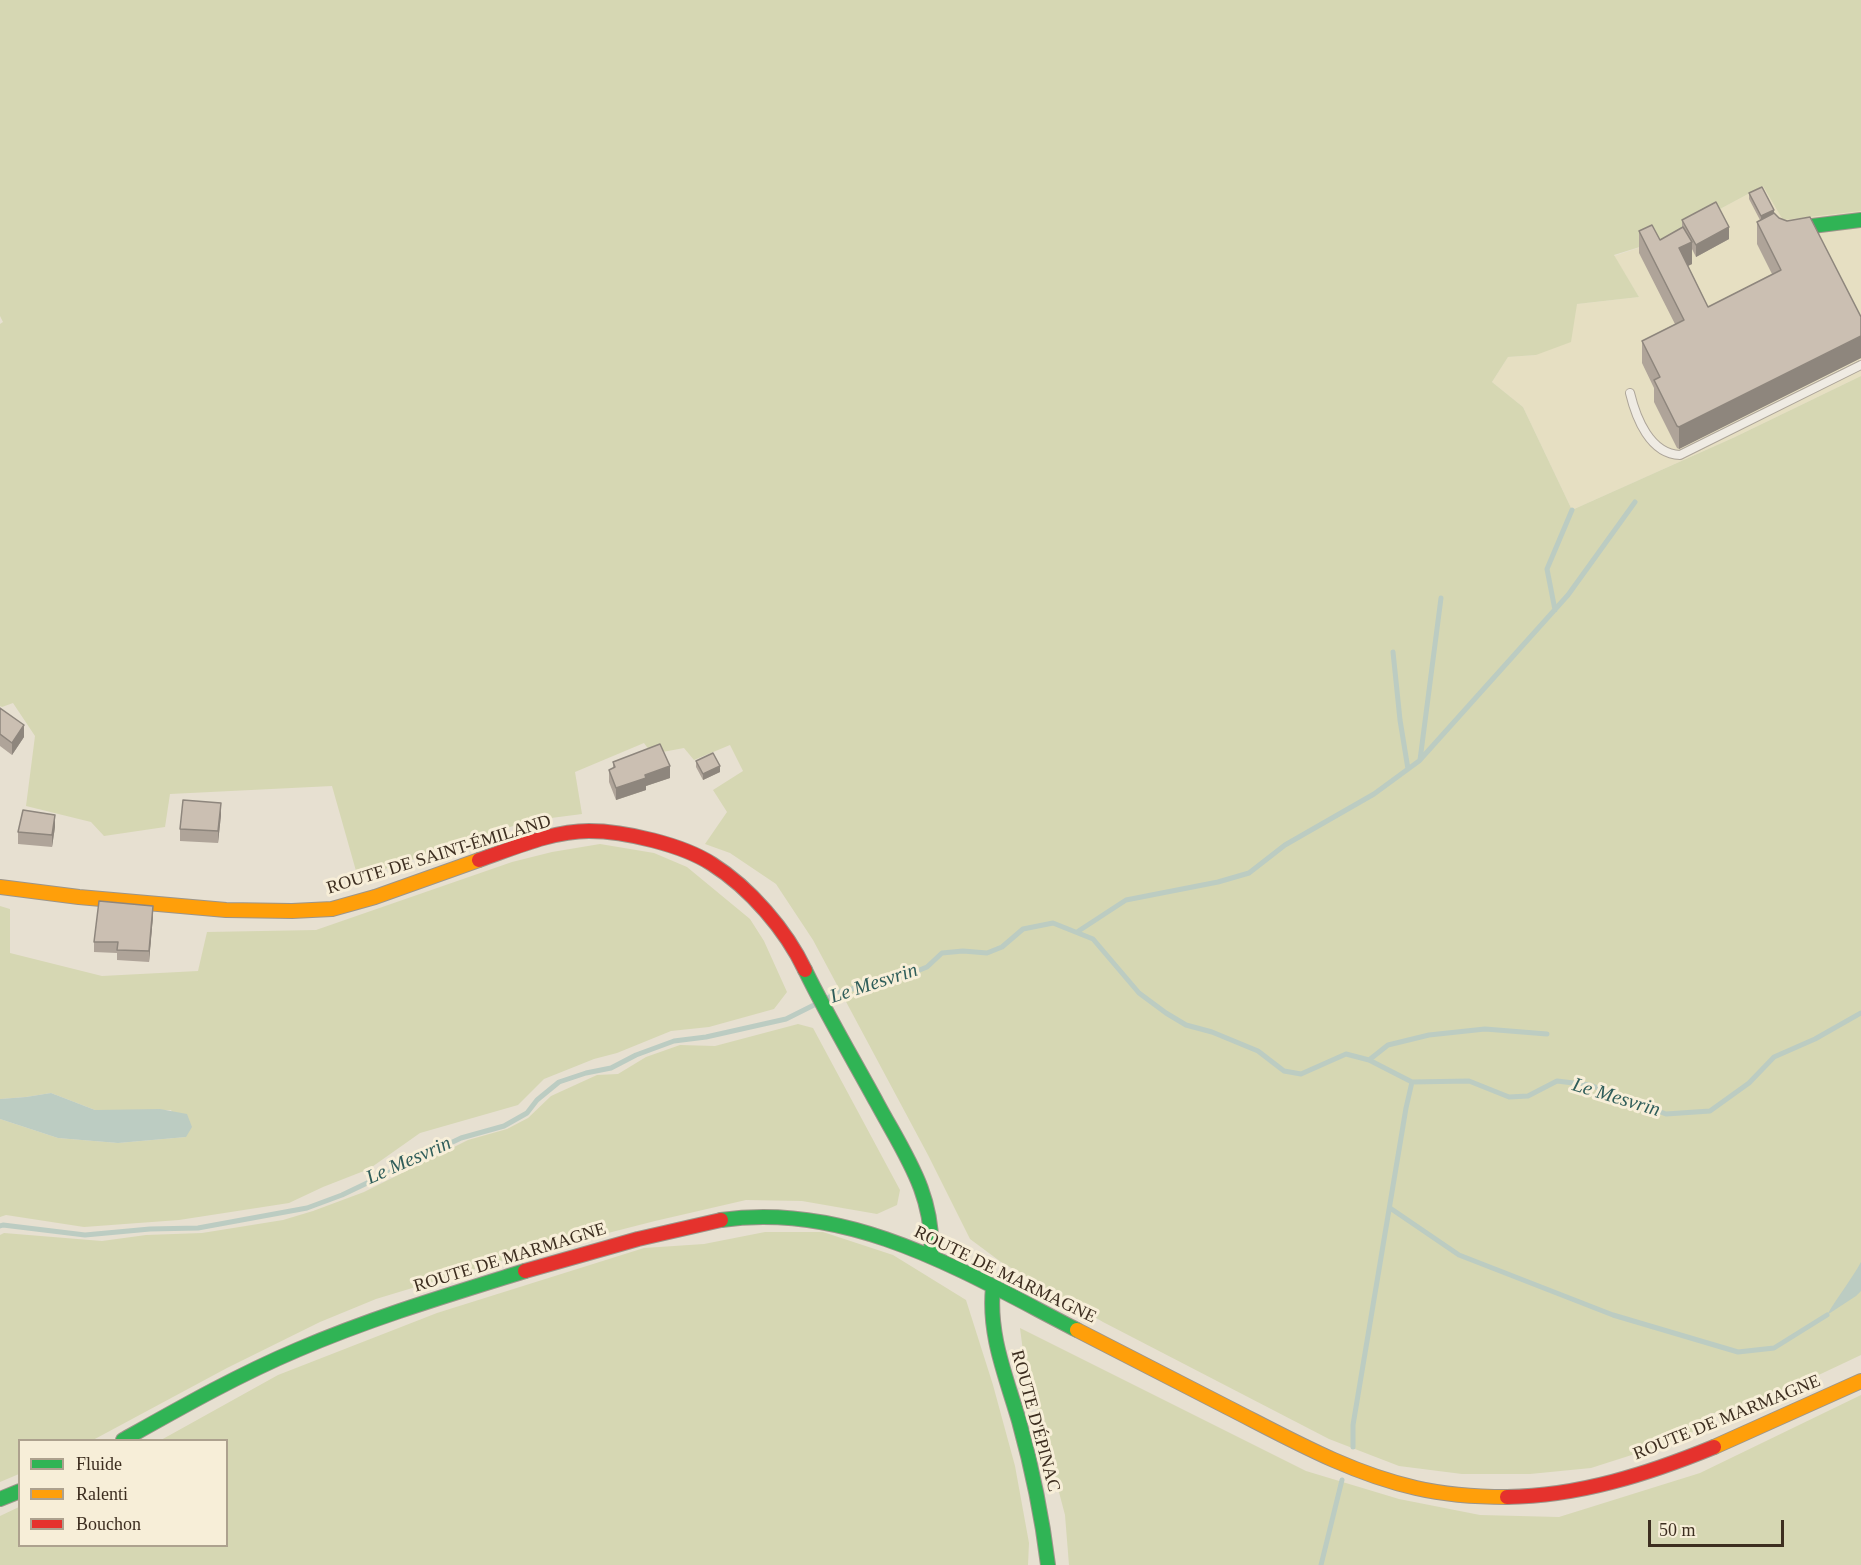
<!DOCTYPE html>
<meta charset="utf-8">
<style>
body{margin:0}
#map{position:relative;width:1861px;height:1565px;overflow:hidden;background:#e7e0d1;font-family:"Times New Roman",serif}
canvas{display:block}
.legend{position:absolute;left:18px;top:1439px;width:210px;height:108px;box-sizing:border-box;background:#f7eed8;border:2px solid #ada18e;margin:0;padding:8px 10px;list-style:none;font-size:18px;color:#3d2e20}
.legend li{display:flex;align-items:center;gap:12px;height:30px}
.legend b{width:30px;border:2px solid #ada18e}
.scale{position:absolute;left:1648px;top:1520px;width:136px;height:27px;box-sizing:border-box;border:3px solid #3d2e20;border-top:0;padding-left:8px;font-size:18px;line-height:21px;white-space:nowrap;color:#3d2e20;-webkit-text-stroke:4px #f7eed8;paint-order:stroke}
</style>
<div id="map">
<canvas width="1861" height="1565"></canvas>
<ul class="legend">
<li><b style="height:8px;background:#30b455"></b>Fluide</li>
<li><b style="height:8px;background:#ff9f0a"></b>Ralenti</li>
<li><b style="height:8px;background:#e5322d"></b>Bouchon</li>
</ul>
<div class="scale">50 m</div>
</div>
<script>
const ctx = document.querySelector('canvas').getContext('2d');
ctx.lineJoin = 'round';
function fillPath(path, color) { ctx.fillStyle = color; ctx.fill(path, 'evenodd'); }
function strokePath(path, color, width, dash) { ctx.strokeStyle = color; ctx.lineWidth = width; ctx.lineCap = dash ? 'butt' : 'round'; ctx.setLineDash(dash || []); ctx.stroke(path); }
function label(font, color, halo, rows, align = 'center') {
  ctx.font = font + ' "Times New Roman",serif'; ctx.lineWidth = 6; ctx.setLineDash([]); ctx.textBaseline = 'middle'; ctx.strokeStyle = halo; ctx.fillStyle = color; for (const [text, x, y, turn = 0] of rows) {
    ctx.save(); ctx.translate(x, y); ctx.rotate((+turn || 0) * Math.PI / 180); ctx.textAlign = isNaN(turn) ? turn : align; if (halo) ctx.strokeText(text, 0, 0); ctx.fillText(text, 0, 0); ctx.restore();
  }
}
fillPath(new Path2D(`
 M1763,186l98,25v165l-126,61 -163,73 -49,-103 -31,-25 16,-25 28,-2 41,-51 62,-7 -25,-41 48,-16z`), '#e6dfc2');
fillPath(new Path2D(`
 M0,0h1861v211l-78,9 -20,-34 -101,54 -48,15 25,42 -62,7 -6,38 -35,13 -28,2 -16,25 31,25 49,103 163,-73 126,-61v979l-123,58h-28l-22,24 -97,31 -61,6h-68l-63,-8 -70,-27 -226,-117 -102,-60 -31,-23 -42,-84 -115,-215 -37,-56 -46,-31 -25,-9 22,-32 -14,-22 30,-19 -13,-26 -36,15 -10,-12 -32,6 -8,-11 -69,29 7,42 -54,7 -170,57 -26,-92 -162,8 -5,33 -61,9 -13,-14 -65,-16 9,-70 -22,-33 -11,4 -2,-1v-382l3,-2 -3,-6z
 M600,844l54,9 33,14 63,52 14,22 23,51 -13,17 -65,18 -38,4 -54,22 -23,6 -50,20 -26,26 -98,28 -51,36 -46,18 -34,16 -110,17 -95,7 -78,-12 -6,2v-98l58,19 60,5 68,-6 -15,-27h-76l-44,-17 -25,4 -26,2v-193l10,3v44l92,23 96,-5 9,-39 109,-2 196,-68 40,-10z
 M798,1024l15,4 87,162 -3,15 -20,9 -75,-13 -56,-1 -91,21 -137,35 -142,43 -56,23 -93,46 -134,72h-73l-1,34 -19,8v-247l4,-2 98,8 44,-6 56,-2 81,-13 30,-9 51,-19 104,-52 39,-11 21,-11 23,-22 46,-21 21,-1 28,-17 34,-12 35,1z
 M765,1232h58l70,23 73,45 27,85 22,81 14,77 -1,22h-1028v-49l19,-9 1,39h206v-106h-65l117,-65 159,-62 207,-65 60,-4z
 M1020,1328l286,143 93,28 81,16 79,2 141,-44 161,-78v170h-792l-4,-50 -41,-156z`), '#d6d7b3');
fillPath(new Path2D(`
 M51,1093l44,17 65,-1 27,5 5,13 -6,10 -68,6 -60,-5 -58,-19v-20l26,-2z
 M1861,1262v29l-5,5 -29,19c11,-19 24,-35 34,-53z`), '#bcccc2');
strokePath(new Path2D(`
 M1555,610l-8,-41 25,-59
 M1393,652l7,68 8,49
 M1420,760l21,-162
 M1077,932l49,-32 92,-18 31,-9 36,-28 89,-51 45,-33 149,-166 67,-93
 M824,1000l15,-8 61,-14 27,-11 15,-14 21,-2 24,2 15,-6 21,-18 30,-6 40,16 46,54 27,20 20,12 26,7 46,19 26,20 17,3 45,-20 23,6 43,22 57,-1 40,16 19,-1 29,-15 33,4 76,29 44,-3 39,-28 25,-26 41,-18 46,-26
 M1369,1060l19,-15 41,-10 56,-6 62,5
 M1390,1208l69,47 154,60 125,37 36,-4 53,-33
 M0,1226l3,-1 82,10 65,-6 48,-1 109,-20 35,-13 119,-57 43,-12 23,-13 10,-13 22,-18 27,-9 25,-5 25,-13 38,-14 32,-4 80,-18 30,-15
 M1353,1447v-22l53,-317 6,-26
 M1321,1565l21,-85`), '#bcccc2', 5);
const lane = new Path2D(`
 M1630,393c6,25 20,61 50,62l181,-90`);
const fast = new Path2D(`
 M1788,229l73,-9
 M805,970c22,45 48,89 72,133 28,52 58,92 54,153
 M721,1220c130,-19 245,53 356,110
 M993,1287c-5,48 13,89 26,134 13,47 23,95 29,144
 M123,1440c57,-32 113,-64 174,-90 74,-32 151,-55 228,-79
 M0,1499l20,-8`);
const slow = new Path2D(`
 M0,887l79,10 147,13 66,1 40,-2 43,-12 104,-37
 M1077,1330c50,26 100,51 150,77 61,31 122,66 189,81 30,7 60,9 91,9
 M1714,1447l147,-66`);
const jam = new Path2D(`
 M479,860c35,-12 73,-29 110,-29 36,0 94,14 123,33 38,24 74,66 93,106
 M525,1271l113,-32 83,-19
 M1507,1497c72,-1 141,-23 207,-50`);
strokePath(lane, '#ada599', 10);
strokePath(fast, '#9c958a', 16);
strokePath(slow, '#9c958a', 16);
strokePath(jam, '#9c958a', 16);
strokePath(lane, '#efebe3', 8);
strokePath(fast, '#30b455', 14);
strokePath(slow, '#ff9f0a', 14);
strokePath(jam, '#e5322d', 14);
fillPath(new Path2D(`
 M1749,193l25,20 87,104v41l-182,91 -2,-1 -23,-46v-14l-12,-25v-22l33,-17 -36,-71v-22l21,9 22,-13v-7l47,19 -33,18 -4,-8v15l-4,2 20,41 64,-33 -15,-30v-22l3,-2 -11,-21z
 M0,708l24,29 -12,18 -12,-9z
 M696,761l24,11 -17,8 -7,-13z
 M613,762l57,16 -24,8v4l-30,10 -7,-18v-12l4,-2z
 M221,815l-3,28 -38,-2v-12z
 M55,827l-3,20 -34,-3v-12z
 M153,916l-4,46 -32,-2v-7l-23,-1v-10z`), '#afa499');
fillPath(new Path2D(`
 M1774,210v6l-13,6v-6z
 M1729,227v12l-33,18v-12z
 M1692,242v22l-13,6v-22z
 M1861,336v22l-182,91v-22z
 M24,725v12l-12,18v-12z
 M670,766v12l-24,8v4l-30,10v-12l29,-13z
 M720,766v6l-17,8v-6z
 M221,803v12l-3,28v-12z
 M55,815v12l-3,20v-12z
 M153,906v10l-4,46v-11z`), '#8e867d');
const building = new Path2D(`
 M1762,187l12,23 -13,6 -12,-23z
 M1716,202l13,25 -33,18 -14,-25z
 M1774,213l5,5 8,3 23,-4 51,100v19l-182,91 -2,-1 -23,-46 6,-3 -18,-36 42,-21 -45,-89 13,-6 8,15 23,-13 9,15 -13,6 29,59 73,-37 -24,-48z
 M0,708l24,17 -12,18 -12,-9z
 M660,744l10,22 -25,9 1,3 -30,10 -7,-18 6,-3 -2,-5z
 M713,753l7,13 -17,8 -7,-13z
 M183,800l38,3 -3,28 -38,-2z
 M23,810l32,5 -3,20 -34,-3z
 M99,901l54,5 -4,45 -32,-1 1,-8h-24z`);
fillPath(building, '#cbbfb2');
strokePath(building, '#8e867d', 1.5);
label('18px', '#3d2e20', '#f7eed8', [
 ["ROUTE DE SAINT-ÉMILAND",439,855,-17],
 ["ROUTE DE MARMAGNE",510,1258,-17],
 ["ROUTE DE MARMAGNE",1005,1275,26],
 ["ROUTE DE MARMAGNE",1727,1418,-22],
 ["ROUTE D'ÉPINAC",1035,1421,75]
]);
label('italic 20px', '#2f5d5a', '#f7eed8', [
 ["Le Mesvrin",874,984,-18],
 ["Le Mesvrin",1616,1098,17],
 ["Le Mesvrin",409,1161,-24]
]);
</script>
